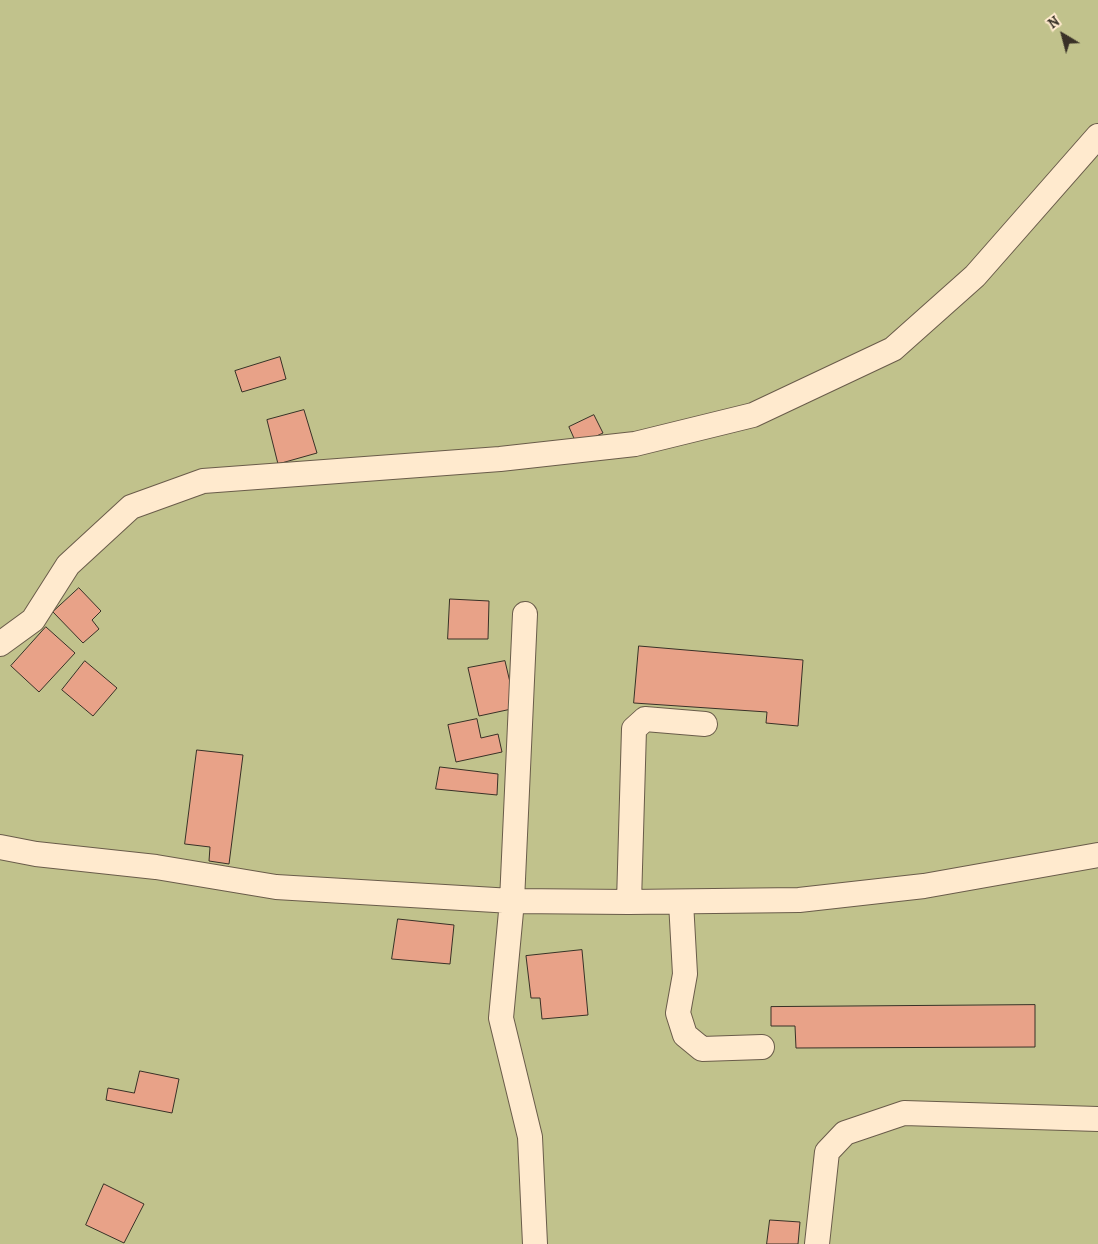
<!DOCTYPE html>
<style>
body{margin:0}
#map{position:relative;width:1098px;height:1244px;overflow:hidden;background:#ffdfb4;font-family:Alegreya,serif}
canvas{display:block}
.north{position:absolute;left:1038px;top:10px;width:50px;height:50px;-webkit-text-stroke:4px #ffeace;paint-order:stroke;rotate:323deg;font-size:14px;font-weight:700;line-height:20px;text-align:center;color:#393127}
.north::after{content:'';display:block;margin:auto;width:18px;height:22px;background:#393127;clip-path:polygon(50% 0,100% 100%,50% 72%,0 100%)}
</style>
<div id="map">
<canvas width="1098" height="1244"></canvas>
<div class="north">N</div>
</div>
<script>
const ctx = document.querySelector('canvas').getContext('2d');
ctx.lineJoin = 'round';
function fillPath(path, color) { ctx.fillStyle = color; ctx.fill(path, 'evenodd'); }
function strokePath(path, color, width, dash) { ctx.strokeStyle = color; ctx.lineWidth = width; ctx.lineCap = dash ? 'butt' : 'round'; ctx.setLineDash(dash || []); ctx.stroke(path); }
fillPath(new Path2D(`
 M0,0h1098v1244h-1098z`), '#c1c28c');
const building = new Path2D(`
 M280,357l6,22 -44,13 -7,-21z
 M304,410l13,43 -39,11 -11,-44z
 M594,415l9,18 -26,12 -8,-18z
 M79,588l22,23 -9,9 7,9 -16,14 -30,-31z
 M450,599l39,2 -1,38h-40z
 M46,627l29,26 -36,39 -28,-26z
 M639,646l164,14 -5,66 -32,-3 1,-11 -133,-9z
 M85,661l32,27 -24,28 -31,-26z
 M505,661l11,47 -37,8 -11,-48z
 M477,719l4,19 17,-4 4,18 -46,10 -8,-37z
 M197,750l46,5 -14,109 -20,-3 1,-14 -25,-3z
 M440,767l58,7 -1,21 -61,-6z
 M398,919l56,6 -4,39 -58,-5z
 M582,950l6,65 -46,4 -2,-21h-9l-5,-42z
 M1035,1005v42l-239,1 -1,-22h-24v-19z
 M140,1071l39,8 -7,34 -66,-13 2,-12 26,5z
 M104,1184l40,20 -20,39 -38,-18z
 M770,1220l30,2 -2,22h-31z`);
fillPath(building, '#e8a288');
strokePath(building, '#393127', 1);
const minor = new Path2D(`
 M525,614l-13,287 -11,117 29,119 5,107
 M0,644l33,-24 35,-55 63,-58 72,-26 297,-22 135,-15 118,-29 140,-66 82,-73 123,-140
 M0,847l36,7 120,13 120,20 236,14 117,1 170,-2 125,-14 174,-31
 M629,902l5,-173 11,-10 60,5
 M681,902l4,72 -7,39 7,22 17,14 60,-2
 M817,1244l10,-92 18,-19 59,-20 194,6`);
strokePath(minor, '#6a5c4a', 26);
strokePath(minor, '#ffeace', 24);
</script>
